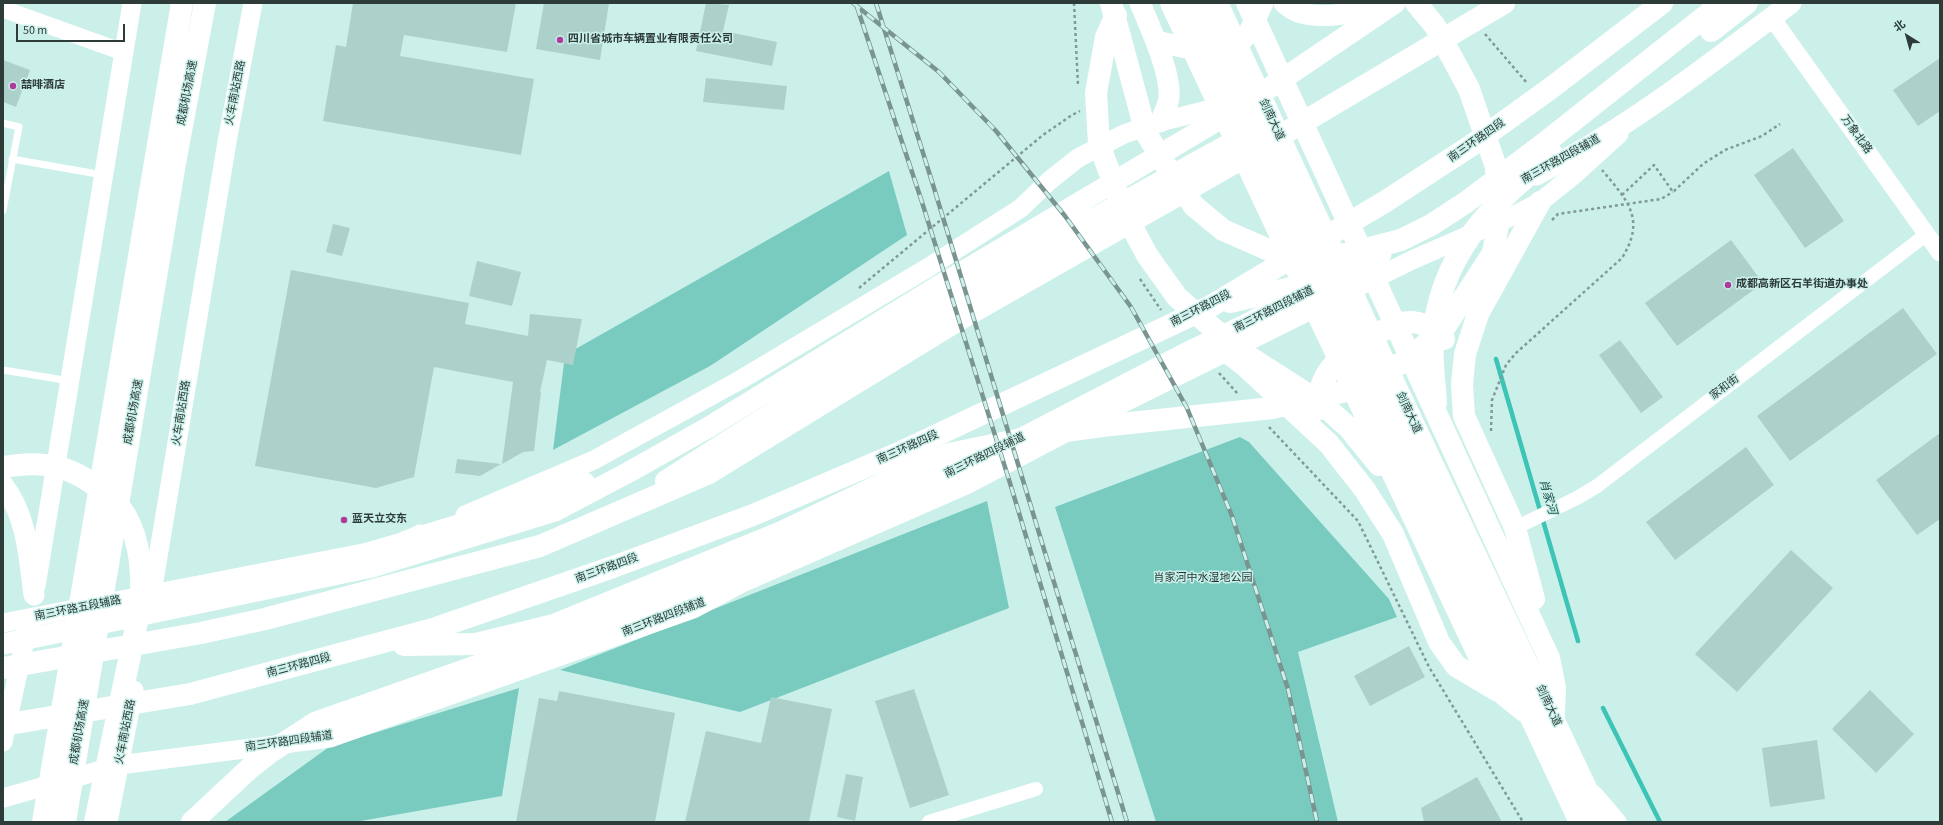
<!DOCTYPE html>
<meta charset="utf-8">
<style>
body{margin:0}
#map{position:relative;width:1943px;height:825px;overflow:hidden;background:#cbf0ea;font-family:"Source Sans 3","Noto Sans SC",sans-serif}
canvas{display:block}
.frame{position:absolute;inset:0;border:4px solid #2d3b39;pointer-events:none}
.north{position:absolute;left:1887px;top:16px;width:40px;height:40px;-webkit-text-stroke:3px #cbf0ea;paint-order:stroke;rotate:323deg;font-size:11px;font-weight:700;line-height:16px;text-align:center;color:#2d3b39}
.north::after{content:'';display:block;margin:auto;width:14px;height:18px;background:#2d3b39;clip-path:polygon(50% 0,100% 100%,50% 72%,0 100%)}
.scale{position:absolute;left:16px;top:24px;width:109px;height:18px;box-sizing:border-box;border:2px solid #2d3b39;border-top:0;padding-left:5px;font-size:12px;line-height:14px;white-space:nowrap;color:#2d3b39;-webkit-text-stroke:3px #cbf0ea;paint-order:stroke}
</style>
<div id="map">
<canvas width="1943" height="825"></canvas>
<div class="frame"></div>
<div class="north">北</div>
<div class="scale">50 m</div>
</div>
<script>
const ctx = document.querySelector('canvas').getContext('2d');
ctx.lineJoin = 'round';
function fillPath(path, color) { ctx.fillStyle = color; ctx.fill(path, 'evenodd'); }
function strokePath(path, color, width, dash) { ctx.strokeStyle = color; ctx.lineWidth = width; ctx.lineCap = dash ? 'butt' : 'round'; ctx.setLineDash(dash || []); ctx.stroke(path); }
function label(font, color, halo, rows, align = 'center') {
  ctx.font = font + ' "Source Sans 3","Noto Sans SC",sans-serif'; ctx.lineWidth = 3; ctx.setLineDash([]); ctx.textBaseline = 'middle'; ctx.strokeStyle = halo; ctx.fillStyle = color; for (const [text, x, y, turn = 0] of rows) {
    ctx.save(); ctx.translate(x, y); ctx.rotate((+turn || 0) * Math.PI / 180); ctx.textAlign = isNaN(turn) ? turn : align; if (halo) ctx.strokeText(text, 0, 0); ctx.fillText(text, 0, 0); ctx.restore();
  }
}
fillPath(new Path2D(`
 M889,171l18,64 -197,131 -157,84 12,-95z
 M1240,437l9,5 140,157 8,18 -99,35 40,170h-182l-101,-315z
 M987,501l22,107 -269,104 -180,-42z
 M519,688l-17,108 -147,26h-130l104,-75z`), '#79cbc0');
strokePath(new Path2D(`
 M1496,359l82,282
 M1603,708l57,114`), '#3ec4b6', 4.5);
fillPath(new Path2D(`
 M353,3h163l-9,49 -103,-17 -4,21 134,23 -13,76 -198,-34 13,-76 10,2z
 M544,3h65l-9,57 -64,-11z
 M706,3l23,2 -6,26 54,11 -5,24 -76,-15z
 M1940,58v53l-22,15 -25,-36z
 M3,60l27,10 -14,37 -13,-5z
 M706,78l81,8 -3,24 -81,-8z
 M1793,148l51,73 -39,27 -51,-73z
 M333,224l17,4 -8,28 -16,-4z
 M1731,240l32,43 -86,63 -32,-43z
 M477,261l44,11 -9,34 -43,-10z
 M291,270l178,33 -4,21 63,12 2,-22 52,5 -9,46 -26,-5 -7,32h1l-7,59 -11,1 -21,12 11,-82 -79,-15 -20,110 -38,11 -121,-22z
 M1903,308l34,46 -147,107 -33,-45z
 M1620,340l43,57 -22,16 -42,-58z
 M1940,433v86l-23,16 -41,-55z
 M1746,447l28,38 -99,75 -29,-38z
 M457,459l44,5 -21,12 -25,-3z
 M1791,550l42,38 -96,104 -42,-38z
 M1409,646l16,31 -55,29 -16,-30z
 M914,689l35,106 -39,13 -35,-107z
 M1870,690l44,44 -38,39 -44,-44z
 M559,691l116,22 -20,109h-139l23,-124 18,3z
 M771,697l61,12 -23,113h-124l21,-91 55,12z
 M1817,740l8,59 -55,8 -8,-59z
 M846,774l17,3 -8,44 -18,-4z
 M1477,777l25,45h-78l-3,-14z`), '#acd1cb');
strokePath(new Path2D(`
 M1074,3l4,83
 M1485,34l42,49
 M1622,195l32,-30 19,27 30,-28 22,-14 37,-14 18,-12
 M1552,220l6,-6 103,-15 12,-7
 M1140,279l21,31
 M859,288l184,-153 29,-20 8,-4
 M1219,373l19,21
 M1269,427l89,94 71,146 94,155
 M1491,431l1,-31 14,-35 10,-12 106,-95c24,-39 6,-57 -20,-88`), '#809a95', 2.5, [3, 3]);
strokePath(new Path2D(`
 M3,123l16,4 -16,83
 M12,159l91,16
 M3,370l67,11`), '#fff', 7);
strokePath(new Path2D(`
 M1515,528l62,-30 20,-12 330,-252
 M929,822l107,-33`), '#fff', 14);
strokePath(new Path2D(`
 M3,9l120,43
 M1772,18l168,235`), '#fff', 17);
strokePath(new Path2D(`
 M465,515l129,-55 146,-80 189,-113 92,-59 28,-27 29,-23 46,-24 36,-12 75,-19
 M742,583l224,-98 137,-72 309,-153 103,-45 25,-13 35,-28 44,-40
 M36,586l96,-583
 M150,605l77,-463 26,-139
 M3,623l365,-71 38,-11 14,-7
 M3,742l25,-116
 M1594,795l23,27
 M3,798l116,-33 211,-27 363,-129 60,-32
 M108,822l26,-132`), '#fff', 19);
strokePath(new Path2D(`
 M1140,3c9,22 31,69 29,93 0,9 -6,19 -9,26
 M1284,3c4,3 9,7 14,9 28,9 59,-1 87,-7
 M1156,41c26,6 69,20 90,-5 7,-9 12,-23 17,-33
 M1536,175c92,-46 173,-111 255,-172
 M3,485c24,31 26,72 31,110
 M844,522l145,-67 201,-104 53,-25 138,-72
 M406,541l101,-31 78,-27
 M3,644l369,-77 183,-56 74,-39 80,-45 228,-140 256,-152 60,-36 142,-96`), '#fff', 21);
strokePath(new Path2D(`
 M1111,3l35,130 25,41 23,32 29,24 48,21 36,6 39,-3 55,-14 30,-15 34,-22 81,-61 176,-139
 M1171,3l308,653 19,34 26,21
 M1195,3l385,819
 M1217,3l176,378 209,441
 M1247,3l302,655 6,30 -1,25
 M1116,15l-10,22 -10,56 3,51 26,70 22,41 30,42 60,52 84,54 28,25 30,37
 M1711,31l36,-28
 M1230,302l87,-20
 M1382,331c17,-8 27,-13 45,-5 9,3 12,5 17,13
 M1206,344l14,3 24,18 85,79 36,46 28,44 46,108 17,24 42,25
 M1436,403c-1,-21 -5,-43 -3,-64 6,-83 57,-135 120,-184
 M1319,409c-2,-25 10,-44 31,-58
 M666,481l242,-154 133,-79 226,-124
 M1534,599l-19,-71 -51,-112 -2,-32 3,-30 13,-40 62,-112
 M404,645l72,-1 78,-19 228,-93 102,-49 65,-29 102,-21 51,-7 170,-18 70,-16 39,-15 37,-26 27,-24 48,-74 6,-34 -3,-52 -27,-78 -34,-63 -19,-23
 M3,668l198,-35 64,-14 275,-73 167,-72 248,-152 288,-164 261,-155
 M3,725l187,-31 246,-66 177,-61 140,-52 150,-64 308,-145 175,-105 86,-56 79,-57 111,-85`), '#fff', 22);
strokePath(new Path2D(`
 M3,467c40,-7 69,-2 100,25 8,6 18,15 23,24 15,27 16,57 15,87l-46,219
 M43,822l139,-819
 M65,822l110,-659 30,-160
 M192,822l58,-54 19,-15 46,-30 310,-109 219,-92`), '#fff', 22);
const rail = new Path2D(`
 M853,3l86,69 57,59 69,85 66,91 56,101 45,108 56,173 29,133
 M876,3l58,185 193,634
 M857,7l64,192 89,284 102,339`);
strokePath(rail, '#7a9490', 4.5);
strokePath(rail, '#cbf0ea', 3, [9]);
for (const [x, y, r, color] of [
 [560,40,4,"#ac3c9a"],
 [13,86,4,"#ac3c9a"],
 [1728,285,4,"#ac3c9a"],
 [344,520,4,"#ac3c9a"]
]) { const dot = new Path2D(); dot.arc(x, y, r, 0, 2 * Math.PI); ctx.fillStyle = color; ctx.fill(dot); strokePath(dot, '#cbf0ea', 1.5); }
label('bold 11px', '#2d3b39', '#cbf0ea', [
 ["四川省城市车辆置业有限责任公司",568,40],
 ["喆啡酒店",21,86],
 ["成都高新区石羊街道办事处",1736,285],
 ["蓝天立交东",352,520]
], 'left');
label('11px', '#2d3b39', '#cbf0ea', [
 ["成都机场高速",188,93,-79],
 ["火车南站西路",236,93,-79],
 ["剑南大道",1271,120,65],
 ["万象北路",1856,135,54],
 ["南三环路四段",1477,141,-35],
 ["南三环路四段辅道",1561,160,-29],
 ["南三环路四段",1201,309,-27],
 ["南三环路四段辅道",1274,310,-27],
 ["家和街",1725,388,-37],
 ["成都机场高速",134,412,-80],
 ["火车南站西路",182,413,-81],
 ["剑南大道",1408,413,65],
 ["南三环路四段",908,448,-24],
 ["南三环路四段辅道",985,456,-26],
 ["南三环路四段",607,569,-20],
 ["南三环路五段辅路",78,609,-11],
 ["南三环路四段辅道",664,618,-21],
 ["南三环路四段",299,666,-15],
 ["剑南大道",1548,706,65],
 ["成都机场高速",80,732,-80],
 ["火车南站西路",126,732,-79],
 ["南三环路四段辅道",289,742,-8]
]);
label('11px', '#1c3330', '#cbf0ea', [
 ["肖家河中水湿地公园",1203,579]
]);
label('italic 12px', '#205750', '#cbf0ea', [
 ["肖家河",1547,497,74]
]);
</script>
